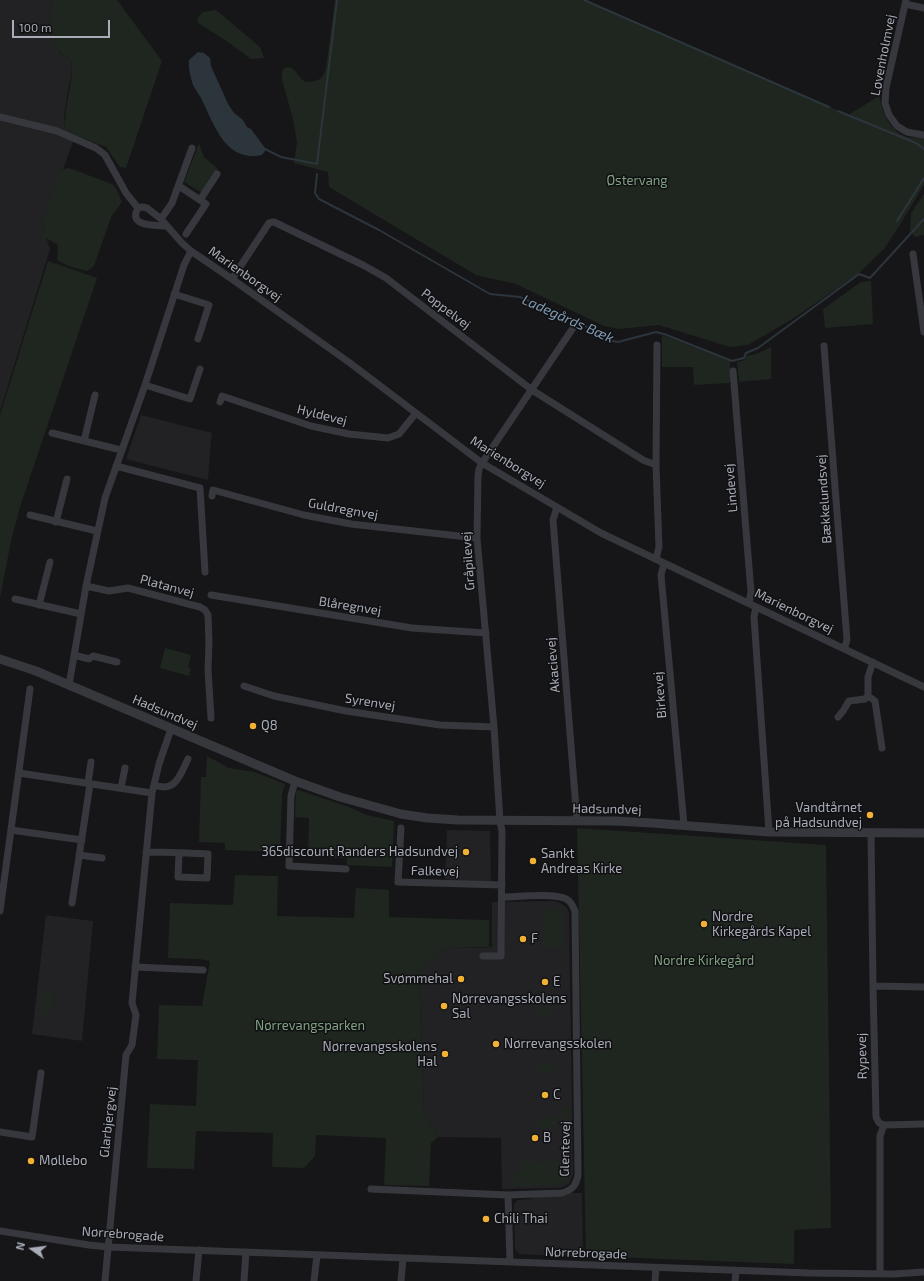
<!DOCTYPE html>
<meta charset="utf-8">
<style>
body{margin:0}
#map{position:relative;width:924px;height:1281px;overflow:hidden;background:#161618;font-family:"Exo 2",sans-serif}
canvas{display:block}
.north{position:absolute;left:12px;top:1229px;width:40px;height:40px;-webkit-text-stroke:3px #111113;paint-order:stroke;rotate:284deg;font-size:11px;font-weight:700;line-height:16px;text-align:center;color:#a8adb8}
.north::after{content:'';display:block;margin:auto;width:14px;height:18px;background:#a8adb8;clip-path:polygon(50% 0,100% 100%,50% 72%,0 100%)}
.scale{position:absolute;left:12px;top:20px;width:98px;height:18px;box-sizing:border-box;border:2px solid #a8adb8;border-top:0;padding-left:5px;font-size:12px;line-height:14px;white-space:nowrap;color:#a8adb8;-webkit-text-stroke:3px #111113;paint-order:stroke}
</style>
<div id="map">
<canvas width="924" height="1281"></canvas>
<div class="north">N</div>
<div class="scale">100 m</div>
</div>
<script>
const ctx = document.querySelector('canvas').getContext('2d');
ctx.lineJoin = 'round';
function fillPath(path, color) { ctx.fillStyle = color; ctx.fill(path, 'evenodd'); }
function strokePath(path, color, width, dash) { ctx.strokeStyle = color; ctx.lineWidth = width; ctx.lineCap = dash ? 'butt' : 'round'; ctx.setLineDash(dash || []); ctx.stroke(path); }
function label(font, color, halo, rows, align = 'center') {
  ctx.font = font + ' "Exo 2",sans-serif'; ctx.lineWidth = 3; ctx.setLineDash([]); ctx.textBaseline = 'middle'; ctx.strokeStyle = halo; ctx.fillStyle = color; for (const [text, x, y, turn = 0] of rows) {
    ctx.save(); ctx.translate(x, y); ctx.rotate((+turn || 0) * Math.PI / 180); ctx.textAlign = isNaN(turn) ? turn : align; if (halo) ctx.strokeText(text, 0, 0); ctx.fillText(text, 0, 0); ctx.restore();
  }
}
fillPath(new Path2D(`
 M0,0h53l-4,26 11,27 11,6 1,9 -8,48 1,12 10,7 -32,93 7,21 -50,162z
 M141,415l71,18 -1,8 -3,39 -82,-21z
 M447,830l43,1 1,51h-16l-30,-3z
 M555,901l7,3 5,4 2,6 4,260 -4,10 -9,4 -58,1 -1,-51 -63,-1 -14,-24 -5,-139 26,-26h35l12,-1v-45z
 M46,915l47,6 -11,120 -50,-7z
 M571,1193h11l1,64 -63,-3 -5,-5 -1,-45 4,-4 14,-1v-2z`), '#222225');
fillPath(new Path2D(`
 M53,0h64l45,61 -36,107 -6,-1 -14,-20 -31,-12 -10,-7c-1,-23 10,-48 6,-69 -4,-2 -8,-4 -11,-7 -15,-14 -10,-34 -7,-52z
 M335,0h252l261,115 31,-19c4,16 9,33 26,40 5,2 13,1 19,2v47l-25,41 -15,23 -26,25 -64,44 -46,27 -18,2 -71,-22 -40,4 -15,-3 -88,-42 -40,-9 -147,-88 -1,-15 -34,-9 3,-21 -4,-23 -11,-39v-8l2,-4c3,-1 7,-1 9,1 4,3 6,9 11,12 4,2 15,0 18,-4 2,-2 3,-6 4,-9z
 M216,10l44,37 4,11 -13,1 -26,-19 -27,-17v-5l5,-6z
 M199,143l5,14 14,12 -16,24 -18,-11z
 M69,168l43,16 4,4 6,14 -11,15 -17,49 -7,5 -19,-5 -11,-6 1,-15 -15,-9 1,-19 16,-47z
 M924,194v41l-9,2 -5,-6 1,-18z
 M48,261l49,17 -77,229 -9,34 -11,57v-183z
 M871,281l2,43 -48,4 -2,-19 38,-27z
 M662,335l68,26v22l-36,2 -1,-18h-31z
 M771,347v32l-32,3 -2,-20 8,-2 1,-4 10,-2z
 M165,648l26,7 -3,12 3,1 -2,8 -29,-8z
 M207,756l22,12 25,4 31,12 -3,10 -2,58 -55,-2v-7l-26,-1 2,-65h5z
 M298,790l51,17 18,8 27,6 -2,46 -45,-2v-7l-39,-1 1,-39 -14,-1 1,-25z
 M577,828l249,17 5,383 -37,2v34l-208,-8z
 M235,875l43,1 -1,40 77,2 2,-30 33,2v27l100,3v27l-44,1 -26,26 5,139 14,24 -7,6 -2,43 -45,-1 2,-47 -70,-3 -1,21 -11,12 -32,-1 1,-34 -77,-2 -2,38 -47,-1 3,-64 46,2 2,-46 -41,-1 2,-54 43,1 8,-45 -11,-2 -31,-1 2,-55 63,2z
 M563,909l1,39h-21l-1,-38z
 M42,991l11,2 -3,22 -11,-1z
 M535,1006h18v9h-18z
 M535,1063h20v8h-20z
 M562,1107h7v25h-7z
 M536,1118h20v10h-20z
 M569,1161v17l-7,7 -48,1v-15h8v-9z`), '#1e261f');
fillPath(new Path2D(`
 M198,52l6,1 6,5 1,8 17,38 6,9 9,7 4,7 4,2 14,19v3l-3,4c-8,2 -20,1 -27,-4 -16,-9 -26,-37 -34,-53 -2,-4 -5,-7 -7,-11 -3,-7 -6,-19 -5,-27z`), '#2c353c');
strokePath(new Path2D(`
 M584,0l245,107
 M838,111l78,32 8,6
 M265,149l16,8 36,7 20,-164
 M317,174l-2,19 4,6 60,31 111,64 30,3 57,25v3h7l23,15 11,2 38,-10 8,2 68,27 12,-3 2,-5 12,-5 101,-74 11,4 54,-59
 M897,221l27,-43`), '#2c353c', 2);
strokePath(new Path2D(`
 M906,0l-20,88 -1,15 4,12 8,11 10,6 17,3
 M905,4l19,4
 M0,117l57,14 39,17 9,7 21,38 12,15
 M179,186l27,18 -20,30
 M200,200l17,-26
 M161,219l11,-16 20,-55
 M166,226c-10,-1 -39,1 -28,-18l4,-1 5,1 14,11 21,24 9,8 41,28 118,84 132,100 119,70 323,154
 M913,254l11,78
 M232,279l37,-56 5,-1 89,43 23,13 146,112 111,70 13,5
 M174,294l35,11 -11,34
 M824,346l23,294 -3,9
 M733,371l18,221 -2,11
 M145,385l45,14 10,-30
 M220,402l2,-6 89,30 38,8 39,4 11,-4 17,-21
 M52,433l69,17
 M84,441l11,-46
 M116,466l84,22 5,84
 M212,496l1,-6 91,25 47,9 126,14
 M557,507l-4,13 24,301
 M30,515l67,16
 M56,522l11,-43
 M656,559l3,-12 -3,-82 1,-120
 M664,563l-3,12 23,250
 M86,586l23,5 19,-3 72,19 5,3 3,5 1,27 -1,28 3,48
 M211,595l201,33 74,5
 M15,599l66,15
 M39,605l11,-43
 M756,607l-2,10 15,215
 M74,655l15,4 4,-3 24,6
 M69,685l17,-99 19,-88 40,-113 39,-120 7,-14
 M244,686l30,10 72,15 94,14 54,2
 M868,696l7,5 7,47
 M838,717l5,-6 6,-10 16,-2 3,-3v-19l5,-15
 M19,773l133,20
 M295,781l-4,15 -2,70 57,3
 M88,783l3,-21
 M154,785c22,8 26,-10 34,-26
 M121,788l4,-20
 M401,828l-3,54 104,3
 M11,830l71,10
 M871,833l2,153 3,131 3,6 5,2
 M146,852c21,0 41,1 62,2l-1,24 -29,-1 1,-24
 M79,855l23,3
 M502,897c15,0 55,-5 66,3 4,3 5,7 7,11l3,264c-2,11 -6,15 -16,18l-54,2 2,67
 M72,903l18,-119
 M0,911l30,-222
 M483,956h18l1,-125 -2,-10 -6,-94 -17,-189 1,-62 1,-7 3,-6 91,-135
 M135,967l68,3
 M873,986l51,1
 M884,1125l40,-1
 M0,1132l32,5 9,-64
 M371,1189l137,6
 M0,1231l89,14 19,2 701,26 85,1 30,-2
 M880,1273v-137l4,-11
 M105,1281l21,-226 6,-10 4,-30 -4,-12 20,-210 7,-29 12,-35
 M196,1281l3,-31
 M244,1281l2,-29
 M314,1281l3,-26
 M401,1281l2,-23
 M655,1281l1,-13
 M735,1281l1,-10`), '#37383d', 7);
strokePath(new Path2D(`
 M0,659l36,12 259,110 45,16 61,17 26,4 31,2 157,1 37,2 117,9 155,1`), '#37383d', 9);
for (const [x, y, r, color] of [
 [253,726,4,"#f2b134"],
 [870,815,4,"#f2b134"],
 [466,852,4,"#f2b134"],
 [533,861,4,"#f2b134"],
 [704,924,4,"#f2b134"],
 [523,939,4,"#f2b134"],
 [461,979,4,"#f2b134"],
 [545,982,4,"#f2b134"],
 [444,1006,4,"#f2b134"],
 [496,1044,4,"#f2b134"],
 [445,1054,4,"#f2b134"],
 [545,1095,4,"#f2b134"],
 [535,1138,4,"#f2b134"],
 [31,1161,4,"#f2b134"],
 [486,1219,4,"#f2b134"]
]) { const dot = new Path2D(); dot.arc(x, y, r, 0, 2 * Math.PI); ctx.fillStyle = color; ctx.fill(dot); strokePath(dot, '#111113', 1.5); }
label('13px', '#a8adb8', '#111113', [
 ["Løvenholmvej",883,55,-79],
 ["Marienborgvej",245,274,35],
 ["Poppelvej",446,309,37],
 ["Hyldevej",322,415,14],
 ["Marienborgvej",508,462,32],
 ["Lindevej",731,488,-95],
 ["Bækkelundsvej",824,499,-94],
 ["Guldregnvej",343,509,10],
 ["Gråpilevej",468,561,-94],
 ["Platanvej",167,586,15],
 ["Blåregnvej",350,606,9],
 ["Marienborgvej",794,611,26],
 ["Akacievej",553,665,-95],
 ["Birkevej",660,695,-95],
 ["Syrenvej",370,702,9],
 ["Hadsundvej",165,712,23],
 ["Hadsundvej",607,809,1],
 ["Falkevej",435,871,1],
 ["Rypevej",862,1056,-91],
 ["Glarbjergvej",108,1122,-84],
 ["Glentevej",565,1149,-89],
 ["Nørrebrogade",123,1234,4],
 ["Nørrebrogade",586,1253,2]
]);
label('13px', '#7fa381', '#111113', [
 ["Østervang",637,181],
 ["Nordre Kirkegård",704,961],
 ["Nørrevangsparken",310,1026]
]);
label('13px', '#a8adb8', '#111113', [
 ["Q8",261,726],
 ["Vandtårnet",862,808,"right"],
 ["på Hadsundvej",862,823,"right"],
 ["365discount Randers Hadsundvej",458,852,"right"],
 ["Sankt",541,854],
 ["Andreas Kirke",541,869],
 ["Nordre",712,917],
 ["Kirkegårds Kapel",712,932],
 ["F",531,939],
 ["Svømmehal",453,979,"right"],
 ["E",553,982],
 ["Nørrevangsskolens",452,999],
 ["Sal",452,1014],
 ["Nørrevangsskolen",504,1044],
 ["Nørrevangsskolens",437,1047,"right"],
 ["Hal",437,1062,"right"],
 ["C",553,1095],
 ["B",543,1138],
 ["Møllebo",39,1161],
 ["Chili Thai",494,1219]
], 'left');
label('italic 14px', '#7f9bb3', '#111113', [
 ["Ladegårds Bæk",568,319,24]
]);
</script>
